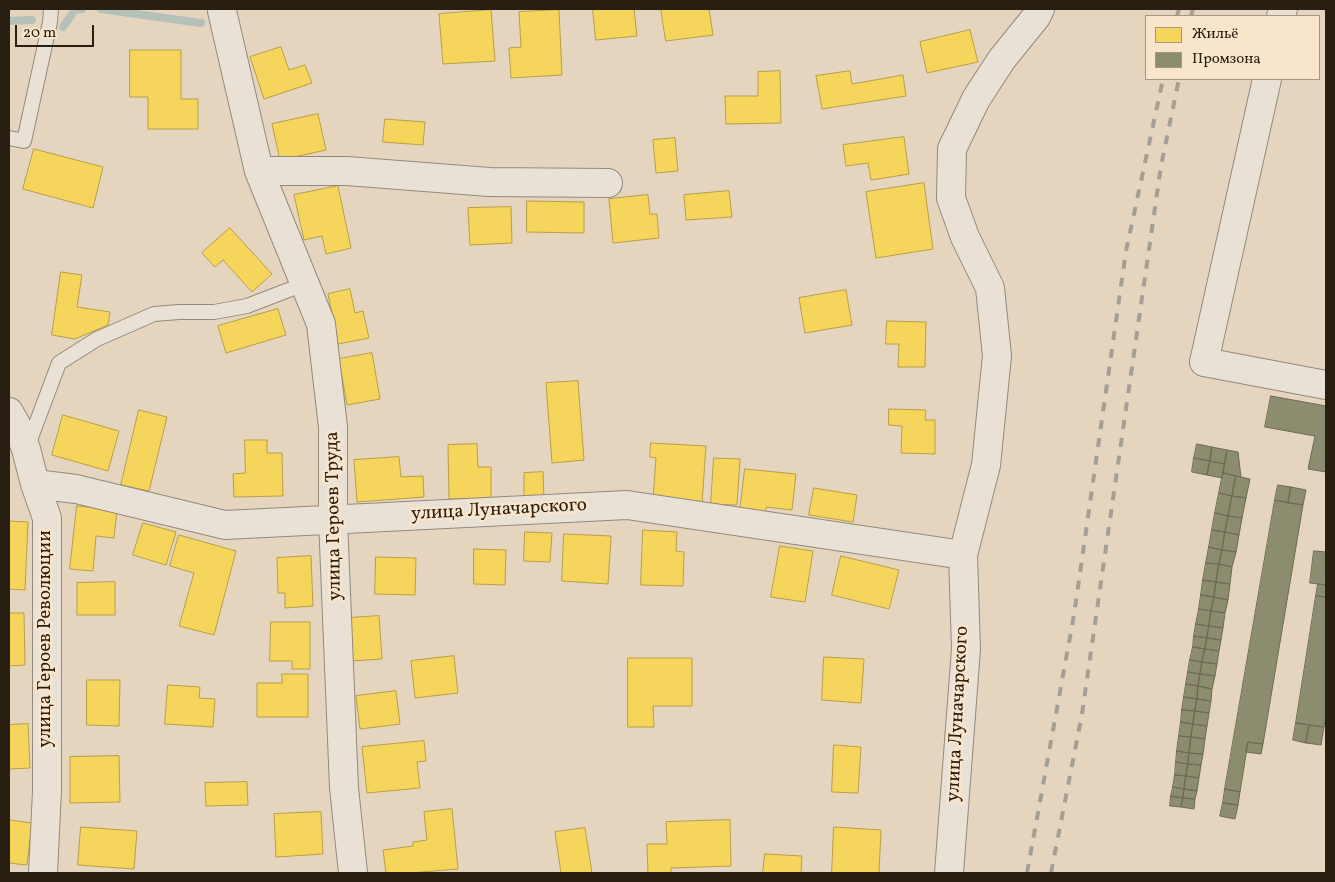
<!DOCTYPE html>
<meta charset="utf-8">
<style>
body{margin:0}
#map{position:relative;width:1335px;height:882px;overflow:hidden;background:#e5d5bf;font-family:Vollkorn,serif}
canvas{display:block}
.frame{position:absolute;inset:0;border:10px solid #281e12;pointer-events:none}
.legend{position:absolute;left:1145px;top:15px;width:175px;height:65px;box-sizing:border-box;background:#f8e5cc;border:1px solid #a59582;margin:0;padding:6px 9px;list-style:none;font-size:15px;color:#281e12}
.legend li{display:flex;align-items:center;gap:10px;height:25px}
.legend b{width:25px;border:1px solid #a59582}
.scale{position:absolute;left:15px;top:25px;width:79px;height:22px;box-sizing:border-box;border:2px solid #281e12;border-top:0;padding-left:6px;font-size:15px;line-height:18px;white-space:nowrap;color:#281e12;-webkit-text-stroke:4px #f8e5cc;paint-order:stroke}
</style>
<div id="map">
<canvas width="1335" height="882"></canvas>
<div class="frame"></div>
<ul class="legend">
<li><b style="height:14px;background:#f6d55c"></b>Жильё</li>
<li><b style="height:14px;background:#8c8c6e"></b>Промзона</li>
</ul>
<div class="scale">20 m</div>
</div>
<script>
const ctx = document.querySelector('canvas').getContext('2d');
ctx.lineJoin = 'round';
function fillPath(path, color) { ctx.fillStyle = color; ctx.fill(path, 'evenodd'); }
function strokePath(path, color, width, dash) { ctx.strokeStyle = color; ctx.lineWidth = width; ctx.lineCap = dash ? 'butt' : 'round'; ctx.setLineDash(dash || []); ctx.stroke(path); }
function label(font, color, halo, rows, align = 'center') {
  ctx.font = font + ' Vollkorn,serif'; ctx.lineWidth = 5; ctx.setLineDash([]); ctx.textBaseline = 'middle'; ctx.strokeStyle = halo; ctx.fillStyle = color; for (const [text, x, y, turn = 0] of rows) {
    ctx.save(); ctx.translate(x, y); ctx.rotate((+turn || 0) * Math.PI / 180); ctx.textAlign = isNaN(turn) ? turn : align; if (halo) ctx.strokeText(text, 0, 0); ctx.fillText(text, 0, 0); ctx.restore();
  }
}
const homes = new Path2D(`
 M593,9h41l3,27 -41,4z
 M661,9h48l4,26 -47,6z
 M491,10l4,51 -52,3 -4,-50z
 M559,10l3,65 -51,3 -2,-30 12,-1 -2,-35z
 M970,30l8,32 -51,11 -7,-31z
 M281,47l8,23 16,-5 7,18 -48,16 -14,-42z
 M130,50h51v49h17v30h-50v-32h-18z
 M780,71l1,52 -55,1 -1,-28h33v-24z
 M850,71l2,13 51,-9 3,21 -84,13 -6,-33z
 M318,114l8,36 -46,10 -8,-36z
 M385,119l40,3 -2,23 -40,-3z
 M904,137l5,37 -38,6 -3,-17 -22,3 -3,-21z
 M675,138l3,33 -22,2 -3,-33z
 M34,149l69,18 -10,41 -70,-19z
 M924,183l9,66 -57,9 -10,-66z
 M338,186l13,62 -25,6 -4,-18 -18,4 -10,-45z
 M729,191l3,26 -46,3 -2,-25z
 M648,195l2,19h7l2,24 -46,5 -4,-44z
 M527,201l57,1v31l-57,-1z
 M511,207l1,36 -42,2 -2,-37z
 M230,228l42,46 -20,18 -29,-32 -8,7 -13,-14z
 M61,272l21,3 -5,32 33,5 -2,13 -33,14 -23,-4z
 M350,289l5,24 8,-2 6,27 -31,6 -10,-50z
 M846,290l6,35 -47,8 -6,-35z
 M278,309l8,26 -60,18 -8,-27z
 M887,321l39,1 -1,45h-27l1,-23h-13z
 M372,353l8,46 -33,6 -8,-46z
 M578,381l6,79 -32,3 -6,-80z
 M889,409l37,1 -1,10h10v34l-34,-1 1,-27 -13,-1z
 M139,410l28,7 -18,74 -28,-6z
 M63,415l56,16 -11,40 -56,-16z
 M245,440h22v13h15l1,43 -49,1 -1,-23 12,-1z
 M651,443l55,3 -4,58 -49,-4 3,-42 -6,-1z
 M477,444l1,23h13v31l-42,1 -1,-54z
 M399,457l2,20 22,-1 1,21 -67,5 -3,-42z
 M714,458l26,1 -3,46 -26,-1z
 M745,469l51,5 -4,36 -26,-3v8l-26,-3z
 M543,472l1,27h-20v-26z
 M814,488l43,7 -4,27 -44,-7z
 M77,506l40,4 -3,28 -18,-2 -3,35 -23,-2z
 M9,521l19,1 -3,68 -16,-1z
 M143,523l33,9 -10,33 -33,-10z
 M643,530l34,2 -1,19 8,1 -1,34 -42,-1z
 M525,532l27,1 -2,29 -26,-1z
 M564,534l47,2 -3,48 -46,-3z
 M179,535l57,16 -22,84 -35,-9 15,-53 -24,-7z
 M780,546l33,5 -8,51 -34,-5z
 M474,549l32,1 -1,35 -31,-1z
 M311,556l2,50 -28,2v-15h-7l-1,-35z
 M841,556l58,14 -10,39 -57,-14z
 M376,557l40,1 -1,37 -40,-1z
 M115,582v33h-38v-32z
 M9,613h15l1,52 -16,1z
 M379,616l3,43 -31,2 -3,-43z
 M271,622h39v47h-18v-8h-22z
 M454,656l4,37 -43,5 -4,-37z
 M824,657l40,2 -3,44 -39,-3z
 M628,658h64v48h-39l1,21h-26z
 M282,674h26v43h-51v-34h25z
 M87,680h33l-1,46 -32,-1z
 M168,685l32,2 -1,11 16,1 -2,28 -48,-3z
 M396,691l4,33 -40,5 -4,-33z
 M28,724l2,44 -21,1v-44z
 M424,741l2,20 -9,1 3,26 -53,5 -5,-46z
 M834,745l27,2 -3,46 -26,-1z
 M119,756l1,46 -50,1v-46z
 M247,782l1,23 -42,1 -1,-23z
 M452,809l6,60 -48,4h-24l-3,-23 30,-4v-4l14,-2 -3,-28z
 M321,812l2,42 -47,3 -2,-43z
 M9,820l23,3 -5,42 -18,-2z
 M730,820l1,46 -60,2v5h-23l-1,-29h20l-1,-22z
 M81,827l56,4 -3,38 -56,-4z
 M834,827l47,3 -2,43h-47z
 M585,828l7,45h-31l-6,-41z
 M765,854l37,2 -1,17h-38z`);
fillPath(homes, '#f6d55c');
strokePath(homes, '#b89e46', 1);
const industry = new Path2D(`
 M1271,396l55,10v66l-18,-3 7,-33 -50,-9z
 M1197,444l15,3 -2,14 -16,-3z
 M1212,447l15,3 -2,14 -15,-3z
 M1227,450l11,2 3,25 -18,-4z
 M1194,458l16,3 -3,14 -15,-3z
 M1210,461l15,3 -3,14 -15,-3z
 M1223,473l13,3 -4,20 -13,-3z
 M1236,476l14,3 -4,19 -14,-2z
 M1278,485l13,2 -3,16 -13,-3z
 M1291,487l15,3 -3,15 -15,-2z
 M1219,493l13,3 -4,20 -13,-3z
 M1232,496l14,2 -4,20 -14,-2z
 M1275,500l28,5 -40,239 -15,-2 -8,50 -15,-3z
 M1215,513l13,3 -3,16 -13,-2z
 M1228,516l14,2 -3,17 -14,-3z
 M1212,530l13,2 -3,18 -13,-3z
 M1225,532l14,3 -3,17 -14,-2z
 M1209,547l13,3 -3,14 -13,-1z
 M1222,550l14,2 -4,15 -13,-3z
 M1314,551l12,1v33l-16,-2z
 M1206,563l13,1 -3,18 -13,-2z
 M1219,564l13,3 -2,17 -14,-2z
 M1203,580l13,2 -2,15 -13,-2z
 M1216,582l14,2 -2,16 -14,-3z
 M1318,584l8,1v12l-10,-1z
 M1201,595l13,2 -3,14 -12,-2z
 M1316,596l10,1v117l-2,13 -28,-4z
 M1214,597l14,3 -3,13 -14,-2z
 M1199,609l12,2 -2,15 -13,-2z
 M1211,611l14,2 -2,15 -14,-2z
 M1196,624l13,2 -2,12 -13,-2z
 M1209,626l14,2 -2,12 -14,-2z
 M1194,636l13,2 -2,11 -12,-2z
 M1207,638l14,2 -2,11 -14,-2z
 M1193,647l12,2 -3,13 -12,-2z
 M1205,649l14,2 -2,13 -15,-2z
 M1190,660l12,2 -2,12 -12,-2z
 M1202,662l15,2 -2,12 -15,-2z
 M1188,672l12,2 -2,12 -12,-2z
 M1200,674l15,2 -3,13 -14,-3z
 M1186,684l12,2 -1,13 -13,-2z
 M1198,686l14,3 -1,12 -14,-2z
 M1184,697l13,2 -2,12 -13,-1z
 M1197,699l14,2 -2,12 -14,-2z
 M1182,710l13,1 -2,13 -12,-2z
 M1195,711l14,2 -2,13 -14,-2z
 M1181,722l12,2 -2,13 -12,-1z
 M1296,723l13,2 -3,18 -13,-3z
 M1193,724l14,2 -2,13 -14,-2z
 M1309,725l15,2 -3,18 -15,-2z
 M1179,736l12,1 -2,16 -12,-2z
 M1191,737l14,2 -2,15 -14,-1z
 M1248,742l15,2 -2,10 -15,-2z
 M1177,751l12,2 -1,11 -12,-2z
 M1189,753l14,1 -2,11 -13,-1z
 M1176,762l12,2 -2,12 -11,-1z
 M1188,764l13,1 -2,13 -13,-2z
 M1175,775l11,1 -2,13 -11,-2z
 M1186,776l13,2 -2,13 -13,-2z
 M1173,787l11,2 -1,9 -12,-2z
 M1184,789l13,2 -2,8 -12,-1z
 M1225,789l15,3 -2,13 -15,-2z
 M1171,796l12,2 -2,9 -11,-1z
 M1183,798l12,1 -1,10 -13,-2z
 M1223,803l15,2 -3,14 -15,-3z`);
fillPath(industry, '#8c8c6e');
strokePath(industry, '#6e6b52', 1);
strokePath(new Path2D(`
 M101,9l100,14
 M9,21l23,-1
 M63,27l12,-17 7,-1`), '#b5c0b9', 8);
const service = new Path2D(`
 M9,138l15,3 26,-119 1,-13
 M27,448l32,-85 38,-24 57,-25 25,-2h35l33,-6 57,-22`);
const minor = new Path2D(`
 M222,11l37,160 62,153 12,103v92l11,269 9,85
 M1281,16l2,-7
 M1267,79l-63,283 122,23
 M259,171h88l142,11 119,1
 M9,412l9,16 8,21 9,35 12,34v273l-4,82
 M35,484l41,5 149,36 402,-20 336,50
 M949,873l17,-224 -3,-94 23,-90 11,-109 -7,-68 -25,-51 -14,-39 1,-49 24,-50 26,-40 34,-42 4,-8`);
strokePath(service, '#93897c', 16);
strokePath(minor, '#93897c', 30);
strokePath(service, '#e9e1d6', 14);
strokePath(minor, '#e9e1d6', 28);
strokePath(new Path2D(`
 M1177,16l2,-7
 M1191,16l2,-7
 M1027,873l47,-258 52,-364 37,-172
 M1051,873l31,-159 79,-548 18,-87`), '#a59e94', 4, [9, 9]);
label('19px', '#281e12', '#f8e5cc', [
 ["улица Луначарского",499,511,-3],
 ["улица Героев Труда",335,516,-91],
 ["улица Героев Революции",47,639,-90],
 ["улица Луначарского",959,714,-87]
]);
</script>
